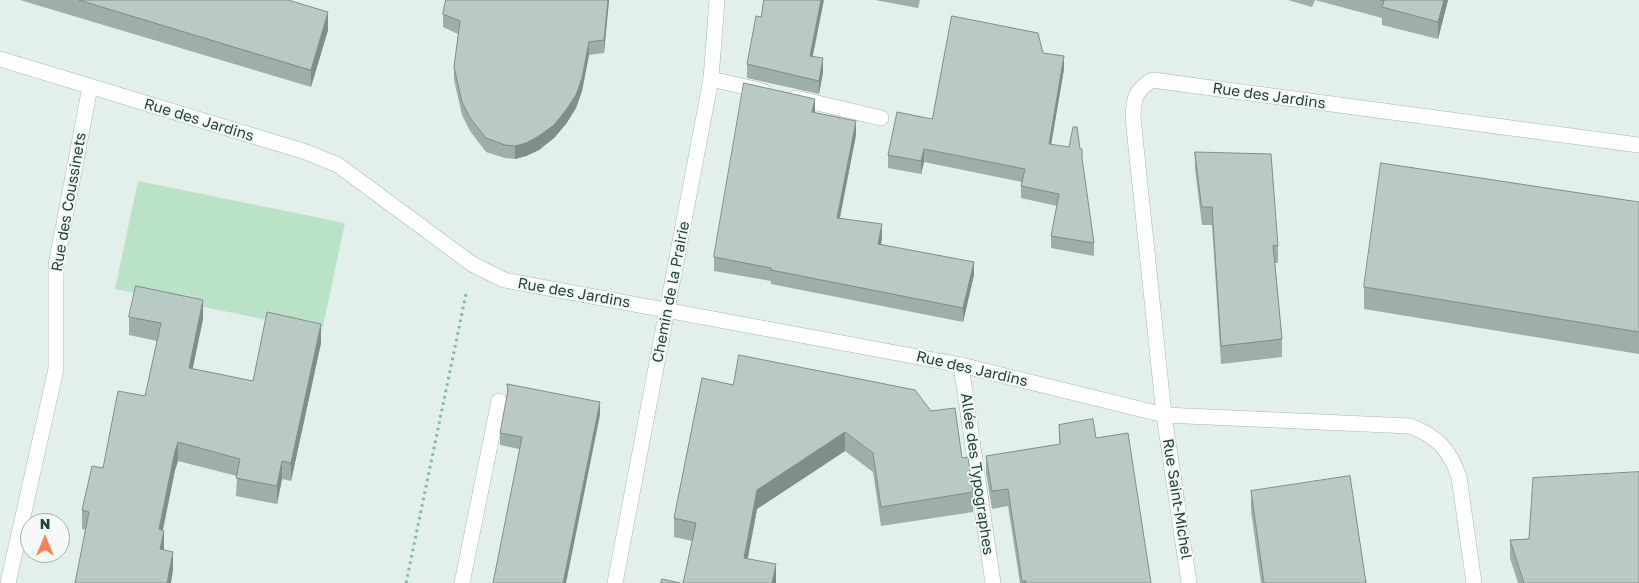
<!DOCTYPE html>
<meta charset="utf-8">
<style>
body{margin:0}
#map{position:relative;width:1639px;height:583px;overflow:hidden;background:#e3efea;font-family:"Golos Text",sans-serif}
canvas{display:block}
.north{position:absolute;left:20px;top:513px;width:50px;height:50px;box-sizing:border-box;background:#f5faf8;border:1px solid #a0b1ac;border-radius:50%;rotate:0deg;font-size:14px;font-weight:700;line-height:20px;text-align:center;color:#20433a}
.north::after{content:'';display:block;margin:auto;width:18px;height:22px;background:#ff8151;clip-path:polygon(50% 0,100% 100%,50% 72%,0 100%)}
</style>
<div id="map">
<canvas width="1639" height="583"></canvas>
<div class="north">N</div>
</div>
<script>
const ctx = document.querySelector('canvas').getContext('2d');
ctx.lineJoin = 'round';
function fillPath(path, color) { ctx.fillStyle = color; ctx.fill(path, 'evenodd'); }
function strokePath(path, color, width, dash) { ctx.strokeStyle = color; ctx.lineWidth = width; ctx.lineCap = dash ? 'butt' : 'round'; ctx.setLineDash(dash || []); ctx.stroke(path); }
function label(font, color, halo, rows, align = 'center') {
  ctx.font = font + ' "Golos Text",sans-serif'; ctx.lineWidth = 4; ctx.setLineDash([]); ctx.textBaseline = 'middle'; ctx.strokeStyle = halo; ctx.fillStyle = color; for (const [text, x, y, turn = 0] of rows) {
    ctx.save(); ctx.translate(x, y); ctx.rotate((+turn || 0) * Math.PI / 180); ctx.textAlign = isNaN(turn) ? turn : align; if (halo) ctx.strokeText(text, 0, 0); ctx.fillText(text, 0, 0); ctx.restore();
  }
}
fillPath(new Path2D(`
 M138,181l207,42 -23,108 -207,-42z`), '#bae2c6');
const service = new Path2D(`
 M711,79l52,12
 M796,98l85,20
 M1164,415l246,11c27,10 40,24 49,51l15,106
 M462,583l37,-182`);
const pedestrian = new Path2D(`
 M961,365l32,218`);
const minor = new Path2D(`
 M0,59l306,93 32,13 134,99 32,16 457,85 203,50
 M8,583l48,-214v-104l34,-178
 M615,583l96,-504 6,-79
 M1189,583l-25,-168 -31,-297c1,-20 1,-26 19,-38l487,65`);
strokePath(service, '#a5b8b2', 16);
strokePath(pedestrian, '#a5b8b2', 16);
strokePath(minor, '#a5b8b2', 16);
strokePath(new Path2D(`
 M406,583l60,-289`), '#80b6a7', 3, [2.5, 4]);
strokePath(service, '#fff', 15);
strokePath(pedestrian, '#fff', 15);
strokePath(minor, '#fff', 15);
fillPath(new Path2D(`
 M20,0h268l40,30 -17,57z
 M446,0h163l-5,53 -15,2 -7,36 -6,17 -10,16 -12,14 -15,12 -13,6 -11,3 -10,-1 -19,-6 -16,-21 -8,-16 -8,-35v-13l4,-33 -15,-7v-13z
 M875,0h45l-2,8z
 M1288,0h27l-3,7z
 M1315,0h133l-10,39 -56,-14v-7z
 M761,17l52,40 10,15 -4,22 -72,-16v-14z
 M1043,53l21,16 -13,76 31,17 12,81v13l-43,-8v-12l6,-30 -36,-8v-12l1,-4 -98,-20 -3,12 -33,-6v-13l44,-36z
 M815,113l41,22 -16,83 42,20 -1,6 93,31 -11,47 -192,-38v-3l-57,-10v-14z
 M1195,152l83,94v17h-3l7,76v18l-61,7 -9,-139h-10l-7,-56z
 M1639,202v152l-275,-45v-22z
 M129,317l74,2 -11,50 61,12 68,-38 -30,138 -9,-2 -5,25 -41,-8 1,-20 -59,-15 -3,9 -12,60 1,20 9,20 -87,-40 -4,-1v-19l21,-42 42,-72 12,-55 -28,-6z
 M702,378l260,80 11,34v20l-92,14 -8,-54 -28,-21 -88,58 -9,49 28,25 -84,-42 -18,-4v-19z
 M507,384l93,31 -81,34 -19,-4v-12l7,-37z
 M1059,425l37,13 55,145h-131l-12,-77 -16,3 -6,-36v-17l73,-12z
 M1251,491l115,92h-105l-10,-72z
 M1529,539l110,44h-121l-8,-25v-18z`), '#9eaea8');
fillPath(new Path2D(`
 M608,0h1l-5,53v-13z
 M821,0h3l-14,70v-14z
 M1444,0h4l-10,39v-17z
 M328,12v18l-17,57v-17z
 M589,42v13l-7,36 -6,17 -10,16 -12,14 -15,12 -13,6 -11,3v-13z
 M1064,56v13l-15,88v-13z
 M823,58v14l-4,22v-13z
 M815,99v13l-3,14v-14z
 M856,121v14l-19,96v-13z
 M924,149v13l-3,12v-13z
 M882,224v14l-4,19v-13z
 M974,262v13l-11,47v-14z
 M203,300v19l-14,68v-19z
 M321,324v19l-30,138v-18z
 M600,402v13l-34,168h-3z
 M845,432v19l-88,58 -13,68v-19l13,-68z
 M178,442v19l-3,9 -16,78v-19l16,-78z
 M282,461v18l-5,25v-18z
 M164,531v18l-4,18v-18z
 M173,552v18l-2,13h-4z
 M776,564v19h-4z`), '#818d88');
const building = new Path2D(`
 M79,0h209l40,12 -17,58z
 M446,0h162l-4,40 -15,2 -7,36 -6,17 -10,15 -12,15 -15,11 -13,7 -11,3 -10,-1 -19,-7 -16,-20 -8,-16 -8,-35 6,-46 -17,-7z
 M764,0h57l-11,56 13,2 -4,23 -72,-17 9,-48 5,1z
 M1381,0h63l-6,22 -56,-15 2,-6z
 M952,16l86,17 5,20 21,3 -15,88 20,3 4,-20h4l3,22h2v9l12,85 -43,-7 8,-42 -38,-8 4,-17 -101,-20 -3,12 -33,-6 9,-43 35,7z
 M744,83l71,16 -3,13 44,9 -19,97 45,6 -4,20 96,18 -11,46 -192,-38v-2l-57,-11z
 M1195,152l76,2 7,92 -5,-1 9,94 -61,7 -9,-139h-10z
 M1381,163l258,39v130l-275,-45z
 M136,286l67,14 -14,68 64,13 14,-69 54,12 -30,139 -9,-2 -5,25 -41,-8 4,-19 -62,-17 -3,9 -16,78 5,2 -4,18 13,3 -6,31h-92l14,-71 -7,-2 10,-44 11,2 15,-77 27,5 16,-73 -32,-6z
 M739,355l176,35 16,21 24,-3 7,50 6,-1 5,35 -92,15 -8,-54 -28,-21 -88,58 -13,68 32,6 -4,19h-89l13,-60 -22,-5 28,-140 31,7z
 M507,384l93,18 -37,181h-70l29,-146 -22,-4 8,-43z
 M1093,419l3,19 32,-5 23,150h-125v-2h-4l-14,-92 -16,2 -6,-35 74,-12 -1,-19z
 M1639,472v111h-115l-14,-43 19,-1 4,-61z
 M1350,476l16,107h-102l-13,-92z
 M662,579l18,4h-19z`);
fillPath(building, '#b8cac3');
strokePath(building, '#818d88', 1);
label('15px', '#20433a', '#f5faf8', [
 ["Rue des Jardins",1269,96,8],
 ["Rue des Jardins",199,120,17],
 ["Rue des Coussinets",69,202,-80],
 ["Chemin de la Prairie",671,292,-79],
 ["Rue des Jardins",574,293,10],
 ["Rue des Jardins",972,369,13],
 ["Allée des Typographes",977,474,82],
 ["Rue Saint-Michel",1177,499,81]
]);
</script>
